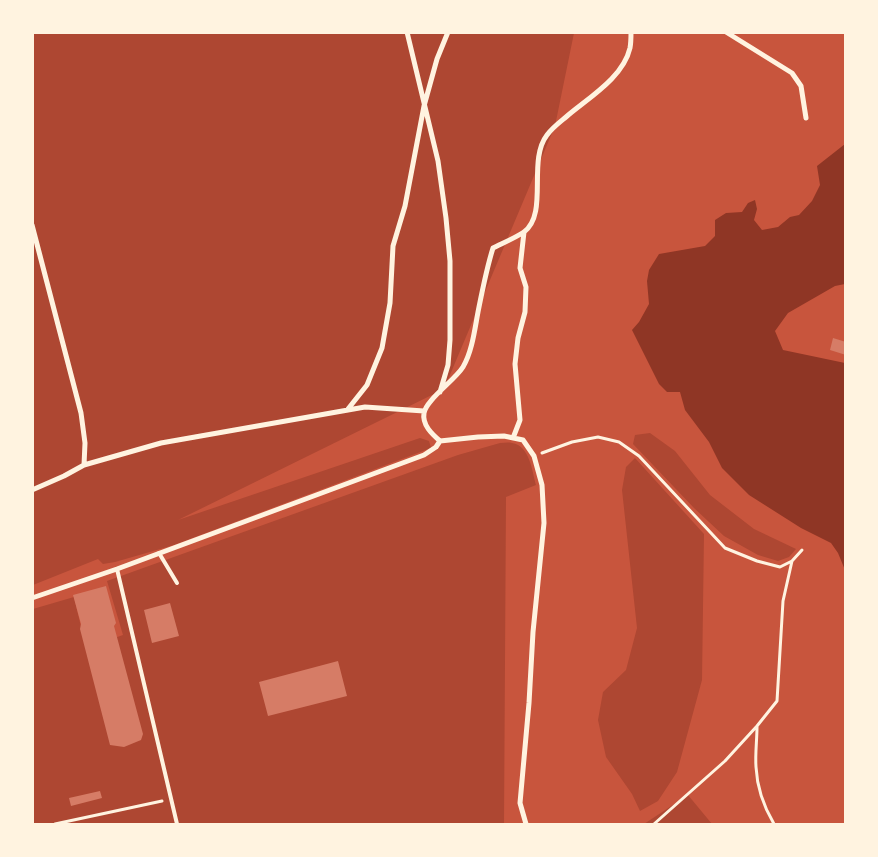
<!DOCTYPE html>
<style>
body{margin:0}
#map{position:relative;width:878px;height:857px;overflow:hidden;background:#c8553d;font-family:"Golos Text",sans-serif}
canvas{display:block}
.frame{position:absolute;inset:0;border:34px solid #fff3e0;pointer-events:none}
</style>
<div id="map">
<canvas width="878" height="857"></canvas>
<div class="frame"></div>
</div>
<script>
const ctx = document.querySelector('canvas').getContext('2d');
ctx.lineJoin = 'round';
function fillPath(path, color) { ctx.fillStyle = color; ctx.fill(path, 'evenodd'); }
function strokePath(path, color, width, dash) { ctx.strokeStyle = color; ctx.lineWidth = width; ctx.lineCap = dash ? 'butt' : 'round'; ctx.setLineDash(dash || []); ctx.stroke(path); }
fillPath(new Path2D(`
 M33,33h541l-19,93 -111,263 -266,131 242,-82 9,3 2,7 -257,97 -59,17 -12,2 -5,-5 -65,26z
 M650,433l25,18 35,44 44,34 42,20 -7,8 -11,4 -20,-6 -34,-19 -30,-28 -61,-64 2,-9z
 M500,443c4,0 8,-1 12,0 18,3 20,28 24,42l-30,12 -2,327h-471v-215l41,-12 12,51 37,-13 -16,-54 351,-126z
 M635,458l69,76 -2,146 -25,92 -19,29 -18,10 -8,-17 -26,-37 -8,-37 5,-28 23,-22 11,-42 -15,-138 4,-23z
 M688,795l24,29h-68z`), '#ae4732');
fillPath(new Path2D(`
 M845,141v143l-10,2 -47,27 -13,18 8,19 62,13v207l-7,-17 -7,-10 -30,-15 -52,-33 -27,-27 -13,-26 -24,-32 -5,-18h-13l-8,-8 -27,-54 7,-8 10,-18 -2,-23 2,-11 10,-16 46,-8 10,-10v-16l11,-7 16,-1 6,-9 7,-3 2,9 -3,11 8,10 16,-3 12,-10 9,-2 13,-14 8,-16 -3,-19 28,-22z`), '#8f3625');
fillPath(new Path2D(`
 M833,338l13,4v13l-16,-5z
 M106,586l10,37 -2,3 29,108 -2,6 -17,7 -14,-2 -30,-116 1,-5 -8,-29z
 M170,603l9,33 -27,7 -8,-33z
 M338,661l9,35 -79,20 -9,-34z
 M100,791l2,7 -31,8 -2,-8z`), '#d67c66');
strokePath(new Path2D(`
 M542,453l30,-11 26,-5 21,5 20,14 86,92 32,13 23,6 12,-6
 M757,727c0,13 -2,27 -1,40 1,21 8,40 18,57
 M55,824l107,-23
 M654,824l71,-63 32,-35 20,-25 6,-100 9,-40 10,-11`), '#fff3e0', 3);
strokePath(new Path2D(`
 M159,553l18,30
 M117,569l60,255`), '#fff3e0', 4);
strokePath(new Path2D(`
 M407,32l31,129 8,57 4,43v79l-2,25 -8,27
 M726,32l66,41 9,13 5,32
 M32,225l49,188 4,30 -1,22
 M348,409l19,-24 15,-37 8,-45 3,-57 12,-40 19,-100 13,-47 11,-27
 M513,438l7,-18 -5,-56 3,-26 7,-26 1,-25 -6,-19 4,-36
 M440,441c-8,-7 -18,-16 -16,-28 2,-13 31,-33 39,-46 10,-17 12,-41 16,-60 4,-20 8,-40 14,-59 10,-5 22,-10 31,-16 25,-19 3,-71 23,-97 5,-7 13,-13 19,-18 22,-19 57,-39 64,-69 1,-5 1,-11 1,-16
 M32,490l32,-14 20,-11 77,-22 204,-36 59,4
 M32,598l85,-29 307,-114 12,-8 4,-6 38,-4 26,-1 19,4 11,16 8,29 2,38 -11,109 -4,71 -9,100 6,21`), '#fff3e0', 5);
</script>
